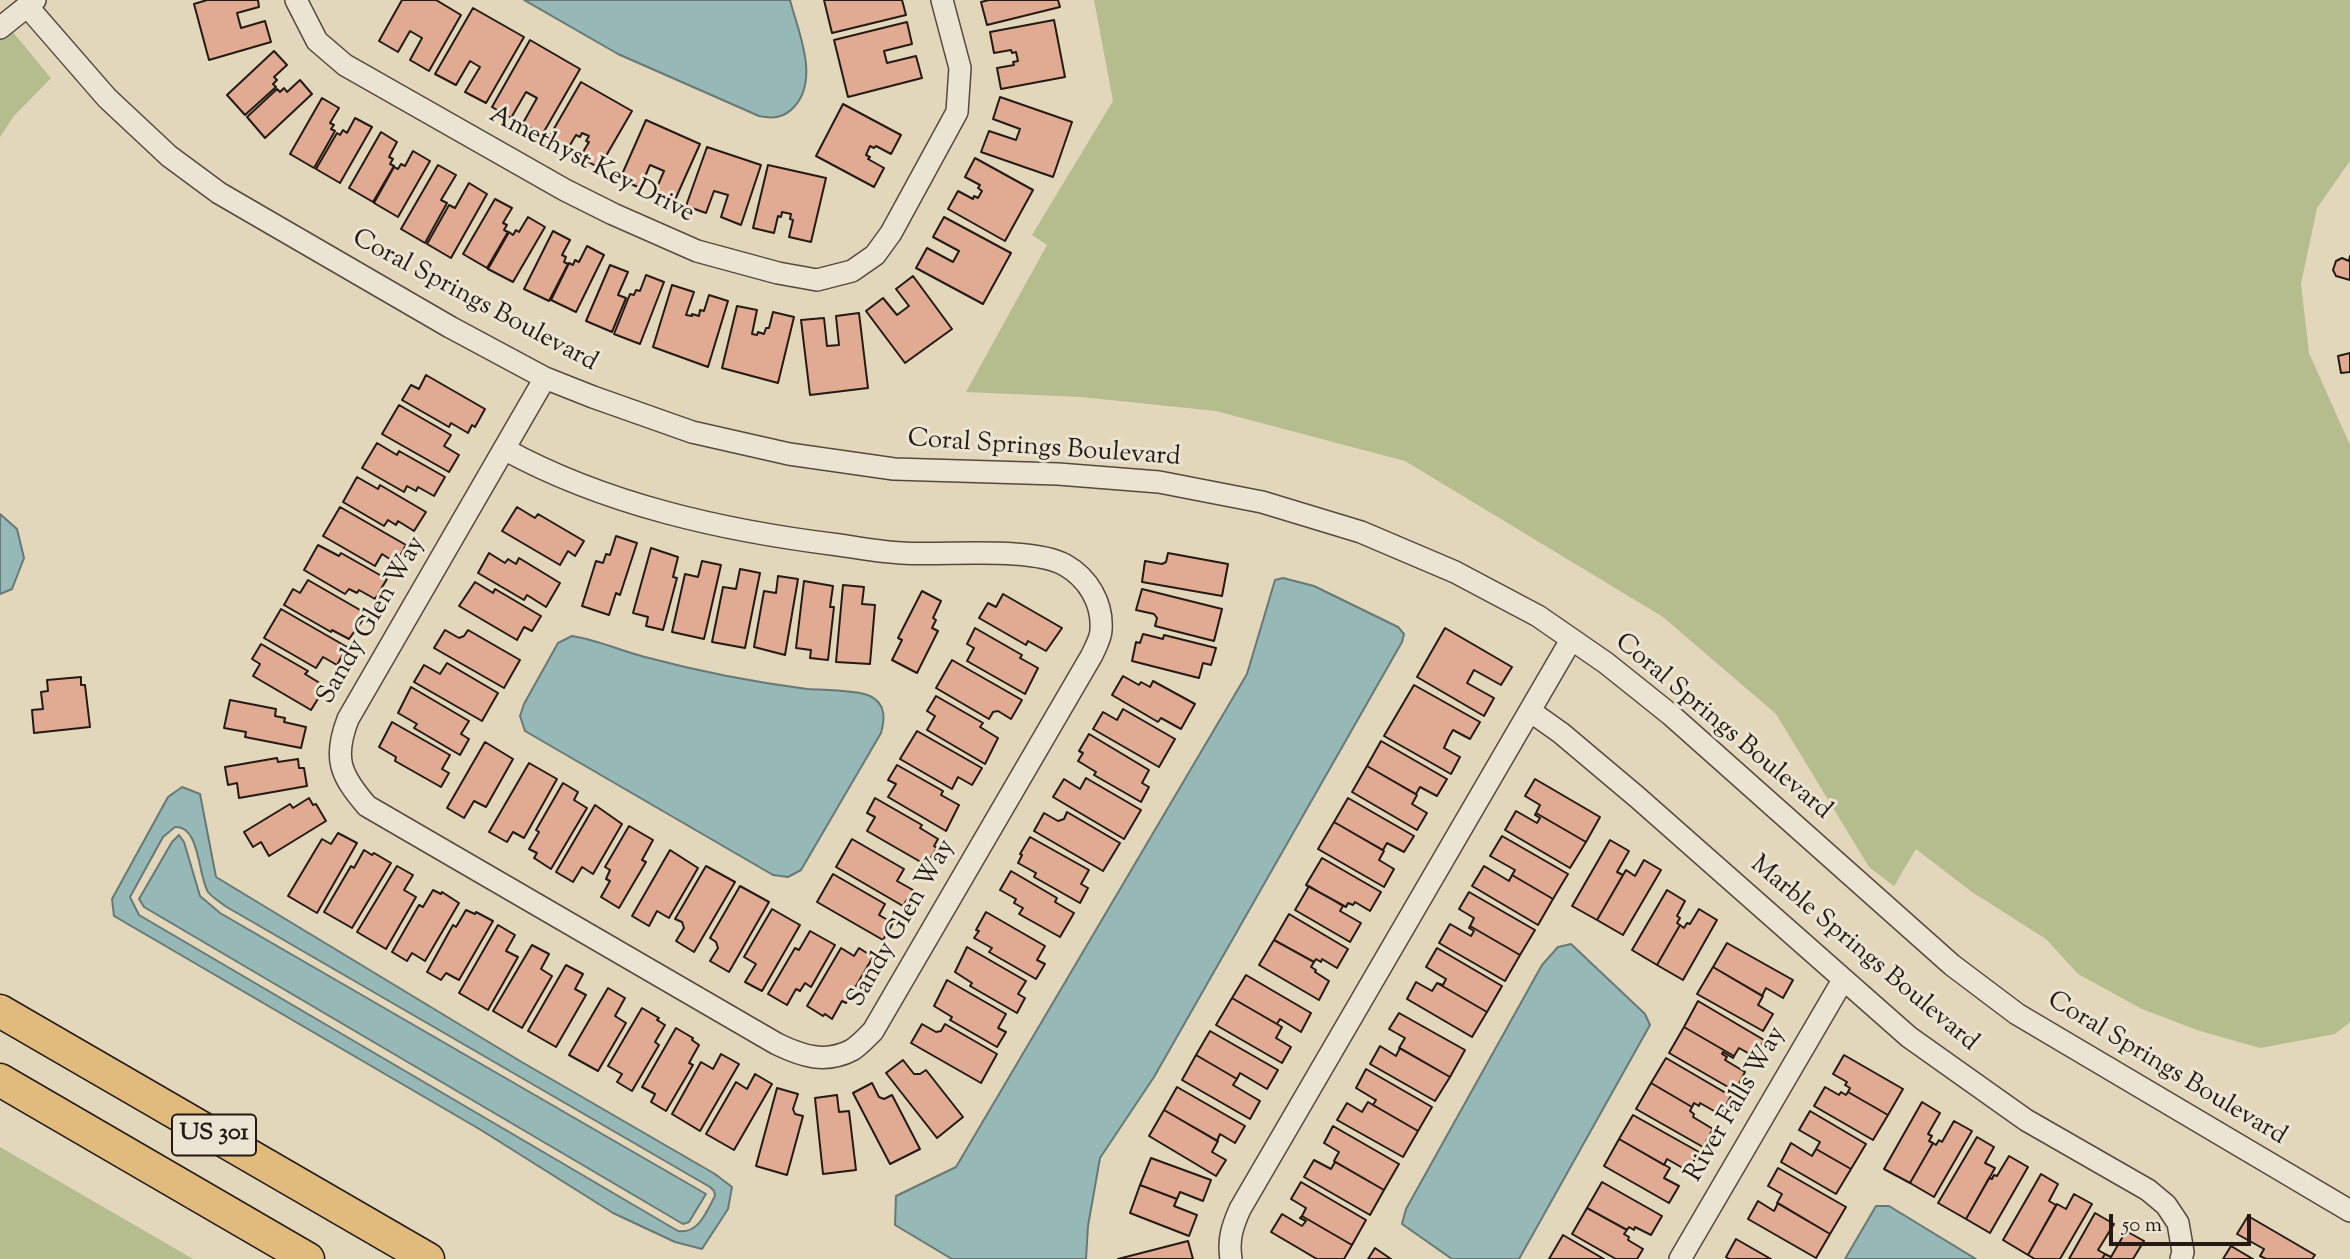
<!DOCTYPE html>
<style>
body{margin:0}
#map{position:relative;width:2350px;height:1259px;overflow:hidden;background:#e2d6bb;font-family:"Sorts Mill Goudy",serif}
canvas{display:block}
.scale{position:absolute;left:2109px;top:1214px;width:142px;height:32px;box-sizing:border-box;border:4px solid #241a13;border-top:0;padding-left:9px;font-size:21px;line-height:24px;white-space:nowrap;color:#241a13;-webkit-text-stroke:5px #ece4d3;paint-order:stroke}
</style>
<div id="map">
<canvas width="2350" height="1259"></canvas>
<div class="scale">50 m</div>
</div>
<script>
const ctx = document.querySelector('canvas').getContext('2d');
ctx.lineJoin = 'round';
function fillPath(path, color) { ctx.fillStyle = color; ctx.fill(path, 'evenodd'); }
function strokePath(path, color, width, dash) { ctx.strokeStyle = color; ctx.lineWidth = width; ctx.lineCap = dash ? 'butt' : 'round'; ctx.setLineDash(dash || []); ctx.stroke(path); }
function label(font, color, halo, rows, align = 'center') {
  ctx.font = font + ' "Sorts Mill Goudy",serif'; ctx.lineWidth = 6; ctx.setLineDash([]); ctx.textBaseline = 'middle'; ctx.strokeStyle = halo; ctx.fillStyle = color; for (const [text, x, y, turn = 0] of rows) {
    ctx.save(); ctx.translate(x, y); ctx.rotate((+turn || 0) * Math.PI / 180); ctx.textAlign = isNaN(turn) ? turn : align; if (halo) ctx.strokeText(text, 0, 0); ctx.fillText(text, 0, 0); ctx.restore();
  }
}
fillPath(new Path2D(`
 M1094,0h1256v161l-33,47 -16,76 8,69 41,92v577l-15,12 -75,14 -63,-18 -55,-21 -64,-35 -32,-35 -74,-47 -56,-43 -22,37 -25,-19 -93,-153 -113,-97 -258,-156 -189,-50 -135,-14 -115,-5 81,-147 -15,-10 81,-134z
 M2,19l49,59 -37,38 -14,21v-116z
 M0,1147l193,112h-193z`), '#b5bd8f');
const water = new Path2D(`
 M524,0h266c8,31 30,79 4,107 -10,11 -21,12 -35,9l-141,-62z
 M0,514l17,15 7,29 -12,31 -12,5z
 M1283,578l31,8 84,41 6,7 -2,8 -248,435 -54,81 -12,68 -2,33h-134l-57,-34 1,-29 60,-29 291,-493 28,-94z
 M572,636c26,4 52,16 77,22 52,14 105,24 158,31 15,1 51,1 63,7 16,8 15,22 11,37l-80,137 -13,7 -15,-2 -248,-144 -5,-15 4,-12 34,-61z
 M182,787l18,7 16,83 304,184 195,113 17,13 -4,22 -26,40 -27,-7 -62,-29 -132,-83 -367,-214 -2,-17 56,-102zM175,827c25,-2 23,49 33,65 4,5 12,10 17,14l485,281 4,4 1,5c-9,16 -16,38 -37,35l-539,-316 -9,-18 33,-60z
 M179,835l5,7 16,54 20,17 486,281 -17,28 -6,2 -539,-317 -5,-8 33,-57z
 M1571,944l74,70 5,11 -131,234h-67l-50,-35 4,-15 136,-244 16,-18z
 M1876,1206h13l87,53h-131z`);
fillPath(water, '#96b8b7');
strokePath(water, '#687975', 2);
const building = new Path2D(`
 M207,0h51l1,7 -22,6 4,15 24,-7 6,21 -62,18 -15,-56z
 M402,0h34l25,15 -32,56 -19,-11 12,-22 -12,-7 -12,21 -19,-11z
 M824,0h78l4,15 -74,18z
 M989,0h69l2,7 -73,18 -6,-23z
 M473,8l51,29 -38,66 -21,-11 15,-25 -10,-6 -14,24 -21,-11z
 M1054,20l11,57 -64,12 -4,-21 17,-3 -1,-3 5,-1 -2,-9 -4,1 -1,-3 -17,3 -4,-21z
 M907,22l5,22 -28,7 3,12 29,-7 6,22 -74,19 -14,-57z
 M530,40l50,29 -38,66 -19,-12 14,-25 -11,-6 -15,26 -19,-11z
 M274,51l13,14 -13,12 3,3 -4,4 3,3 -31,28 -18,-20z
 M300,80l12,14 -47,44 -18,-21 30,-28 3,3 4,-4 3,4z
 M581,82l51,29 -33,57 -19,-11 9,-15 -3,-1 3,-5 -7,-3 -2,4 -4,-2 -9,15 -19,-11z
 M1000,97l72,25 -19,55 -72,-25 8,-21 27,9 4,-11 -27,-10z
 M322,98l17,10 -9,15 4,2 -3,4 4,2 -21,37 -24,-14z
 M843,104l58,31 -10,19 -15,-8 -2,2 -4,-2 -4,9 4,2 -2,2 16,9 -10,19 -58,-31z
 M355,118l17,9 -32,56 -24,-14 21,-36 3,2 3,-5 4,3z
 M646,120l54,24 -26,58 -20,-8 10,-23 -14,-6 -10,23 -20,-9z
 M381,132l16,10 -8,15 4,2 -3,5 4,2 -21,36 -24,-14z
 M707,147l54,18 -20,60 -20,-8 7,-22 -14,-4 -8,22 -20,-7z
 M413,151l17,10 -32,56 -24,-14 20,-36 4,2 3,-5 4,2z
 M975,158l58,32 -28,51 -57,-32 10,-18 15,8 1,-3 4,2 4,-7 -4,-3 2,-3 -15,-8z
 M438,165l18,10 -15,25 6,3 -22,40 -24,-14z
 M768,165l58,13 -15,64 -22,-5 4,-17 -3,-1 1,-5 -9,-2 -1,5 -3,-1 -4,17 -21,-5z
 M469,183l18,11 -36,64 -24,-14 22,-39 6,3z
 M495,199l17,9 -9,15 4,2 -3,5 4,2 -21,36 -24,-14z
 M528,217l17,10 -32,55 -25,-13 21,-37 4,3 3,-5 3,2z
 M944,217l67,36 -28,51 -67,-36 11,-20 26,14 6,-11 -26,-14z
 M553,231l17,9 -8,15 4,2 -2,5 4,2 -19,37 -25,-12z
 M587,246l17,9 -28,57 -25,-12 18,-37 4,2 2,-5 4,2z
 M2350,256v24l-14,-4 -3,-6 3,-9 6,-3 7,3z
 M610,265l18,7 -10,23 8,3 -14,34 -26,-11z
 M646,275l18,7 -24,62 -26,-10 16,-40 4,1 2,-5 4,1z
 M913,276l39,53 -47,34 -39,-52 17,-13 14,17 12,-9 -13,-17z
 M672,285l22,7 -8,23 6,1v-2l7,2 1,-6 4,1 5,-16 19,6 -20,66 -55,-20z
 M737,306l20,4 -5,24 5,1 1,-3 6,2 2,-6h3l4,-16 21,5 -16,66 -56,-15z
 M859,313l9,75 -58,7 -9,-75 23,-2 3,28 12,-1 -3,-29z
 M2350,353v19l-9,1 -3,-17z
 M426,375l59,34 -10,18 -3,-2 -4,8 -17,-10 -2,4 -47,-27 9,-15 8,4z
 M399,405l52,30 -7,11 15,9 -10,17 -67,-38z
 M377,443l20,12 2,-4 46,26 -11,19 -16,-9 -2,4 -9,-5 -3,6 -42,-24z
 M357,477l21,12 2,-4 46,27 -12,19 -16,-10 -2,4 -8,-5 -4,6 -41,-24z
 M340,507l66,38 -10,18 -14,-9 -7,12 -52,-30z
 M517,507l18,11 3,-4 46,27 -9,15 -7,-5 -8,14 -58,-34z
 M616,536l21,7 -17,52 -4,-2 -7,22 -27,-9 14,-45 7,2 3,-9 4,1z
 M318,545l21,11 2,-3 46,26 -12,20 -16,-9 -2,3 -8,-4 -4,5 -41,-24z
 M651,548l27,9 -5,20 4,1 -14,52 -17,-4 2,-9 -15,-4z
 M489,553l16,10 3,-4 8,5 3,-6 41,25 -14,24 -19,-12 -3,5 -46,-27z
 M1168,553l60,11 -6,32 -80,-14 3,-21 17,3 4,-2z
 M702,561l19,4 -17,74 -32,-7 13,-58 13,3z
 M740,569l20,4 -15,75 -33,-6 11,-55 13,2z
 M778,576l20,3 -13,76 -31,-8 10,-56 12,2z
 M308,580l59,34 -18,25 -17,-9 -1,2 -47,-27 9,-16 7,4z
 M804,581l29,5 -3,21h4l-6,53 -18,-2 1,-8 -15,-2z
 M475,582l18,11 2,-4 46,27 -9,15 -8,-4 -7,13 -58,-34z
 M843,585l21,2 -2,17 13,1 -5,59 -34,-2z
 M1142,589l80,20 -8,32 -59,-15 2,-8 -3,-4 -18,-4z
 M922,591l19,10 -8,17 3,2 -4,8 6,3 -21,42 -25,-13 10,-20 -4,-2z
 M1003,594l59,34 -16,23 -18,-10 -2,4 -47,-27 9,-15 8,4z
 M281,609l66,38 -10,18 -14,-8 -7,11 -52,-30z
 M975,628l47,27 -2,3 18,10 -13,26 -58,-33 7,-13 -7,-4z
 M1445,628l67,39 -11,18 -27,-15 -7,13 27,15 -10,18 -67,-39z
 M445,630l14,8 5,-2 4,-6 52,30 -16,28 -70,-40z
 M1143,634l20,5 1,-4 52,13 -5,17 -8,-2 -4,15 -67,-17 4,-19 4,1z
 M261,644l47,27 -3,3 18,11 -4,8 2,1 -10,16 -58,-34 7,-12 -8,-5z
 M952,660l70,40 -11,19 -13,-8 -5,1 -4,7 -53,-31z
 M447,663l51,30 -16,28 -68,-39 10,-17 16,9z
 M1123,676l16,9 2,-3 9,5 3,-6 42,23 -14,25 -20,-11 -3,4 -46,-27z
 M81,677v8h4l5,42 -56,6 -2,-23 11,-1 -2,-17 7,-1 -1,-11z
 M1414,685l66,37 -10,17 -17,-9 -4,7 -5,11 16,9 -9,17 -67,-38z
 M411,687l58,34 -8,13 8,5 -9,16 -46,-27 3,-4 -19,-11z
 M936,696l47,27 -3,4 18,11 -13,26 -58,-34 8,-14 -8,-5z
 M230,700l46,9 -1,7 10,2 -1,4 22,5 -5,21 -56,-11 1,-5 -22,-4z
 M1123,709l52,30 -16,28 -66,-38 10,-17 14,8z
 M392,722l58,33 -8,14 7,4 -8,14 -46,-26 1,-4 -17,-10z
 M917,731l65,37 -10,17 -14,-8 -6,12 -52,-30z
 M1089,734l60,36 -7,13 7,4 -8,15 -47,-27 2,-3 -18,-11 5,-8 -4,-2z
 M1381,741l66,38 -10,17 -17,-9 -4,7 -49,-28z
 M485,742l28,17 -27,48 -12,-6 -10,17 -17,-10z
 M277,758l1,4 20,-3 1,9h5l3,18 -68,12 -2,-15 -9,2 -3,-18z
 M529,763l28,16 -33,59 -11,-6 -6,10 -18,-10z
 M897,765l46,26 -2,4 18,10 -13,26 -58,-34 8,-13 -8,-4z
 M1367,766l50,29 -5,9 15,9 -10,17 -65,-38z
 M1086,778l55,32 -17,29 -71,-42 11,-18 16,10z
 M1535,779l65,38 -14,25 -50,-29 4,-8 -15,-9z
 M563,783l15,9 -4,8 13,8 -36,61 -17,-11 3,-5 -8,-4 10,-17 -3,-2z
 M309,798l4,7 3,-1 10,17 -57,35 -8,-14 -8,5 -9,-15 46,-28 3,4z
 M875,798l47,27 -2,3 18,11 -4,7 3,2 -11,17 -59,-34 8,-14 -8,-4z
 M1348,798l66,38 -10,16 -17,-9 -4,7 -49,-28z
 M595,805l27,19 -29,50 -11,-7 -9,15 -17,-10z
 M1516,811l21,12 3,-5 -5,-3 1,-2 50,29 -16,26 -65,-38z
 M1067,812l53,31 -17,28 -69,-40 10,-18 14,8 6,-2z
 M1334,822l50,29 -5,9 15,9 -10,18 -66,-38z
 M629,826l24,14 -11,20 4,2 -27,46 -18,-11 9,-16 -4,-2 4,-9 -5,-3z
 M338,833l19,10 -40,70 -29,-17 34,-57 9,5z
 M1502,836l66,38 -15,25 -41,-24 3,-5 -25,-14z
 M1030,837l59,33 -8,14 7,4 -8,15 -46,-26 2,-4 -18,-10 4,-8 -2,-1z
 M852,839l52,30 -7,12 16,9 -10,16 -67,-39z
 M1610,840l19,11 -12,21 6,3 -26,45 -25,-14z
 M364,850l8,5 2,-2 17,10 -39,65 -28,-16 27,-46 3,2z
 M670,850l28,18 -29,50 -12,-7 -8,15 -17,-10z
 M1322,858l59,34 -11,19 -15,-9 -2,3 -5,-2 -2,4 -40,-22z
 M1644,860l17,10 -38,65 -26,-15 29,-50 9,6z
 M397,866l16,9 -9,15 12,7 -30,52 -29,-17z
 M706,866l29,16 -41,70 -18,-11 8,-13 -2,-6 -7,-3z
 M1484,866l25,15 3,-6 41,24 -15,26 -66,-39z
 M1011,871l46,27 -2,4 19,11 -14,24 -41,-23 4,-6 -9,-5 2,-4 -16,-9z
 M833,874l52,30 -6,11 14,8 -10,17 -66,-38z
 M740,886l29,16 -40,70 -19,-11 8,-13 -2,-6 -6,-4z
 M1309,886l34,20 -3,5 21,12 -11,19 -55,-32z
 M433,890l8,4 1,-2 17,11 -34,58 -13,-8 -5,8 -15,-9 27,-47 4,2z
 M1667,890l18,11 -8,15 3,2 -3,5 3,2 -23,40 -25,-15z
 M1469,892l66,38 -15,25 -50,-29 4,-8 -15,-9z
 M772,909l28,16 -38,66 -17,-9 11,-18 -12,-7z
 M1699,909l18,11 -34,60 -26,-15 23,-40 4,3 3,-5 3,1z
 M466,910l9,4 1,-2 17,9 -34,59 -13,-7 -5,7 -14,-8 26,-47 3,2z
 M986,912l59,34 -8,14 8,4 -9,15 -47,-27 3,-4 -18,-10 5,-7 -3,-1z
 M1289,914l59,35 -11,19 -15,-9 -1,3 -5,-3 -2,3 -40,-22z
 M1450,924l21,12 3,-5 -5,-3 1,-2 50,29 -15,26 -66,-38z
 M498,925l17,10 -9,16 12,6 -30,53 -29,-17z
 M810,931l25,14 -24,42 -6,-4 -5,8 -4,-2 -9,16 -19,-11 27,-46 4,2z
 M1274,940l40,22 -3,5 5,3 -1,2 14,9 -10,19 -60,-35z
 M1727,943l66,37 -10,18 -17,-10 -4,8 -49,-29z
 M532,945l17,9 -8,15 11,7 -30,52 -29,-17z
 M967,947l59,34 -8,13 7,4 -8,15 -47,-27 2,-3 -17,-11z
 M841,948l13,8 5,-8 14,9 -27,46 -4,-2 -10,18 -7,-5 -2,2 -16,-10z
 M1437,948l65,38 -15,26 -50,-29 6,2 3,-6 -20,-12z
 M566,965l17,9 -8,15 11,6 -30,52 -28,-16z
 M1713,967l50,29 -5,9 15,9 -10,17 -66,-37z
 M1246,975l65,38 -10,19 -21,-13 -3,5 -45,-26z
 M947,980l59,34 -8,14 8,4 -9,15 -47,-27 2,-3 -18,-11z
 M1416,982l16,9 5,-8 50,29 -15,25 -65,-38z
 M608,988l17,10 -10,18 11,7 -28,48 -29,-16z
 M1232,998l50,29 -6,11 15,9 -9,16 -66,-38z
 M1698,1001l66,39 -9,17 -16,-9 -5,8 -50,-29z
 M642,1008l17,10 -2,2 8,5 -10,17 4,3 -27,46 -15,-9 5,-8 -14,-8z
 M1399,1013l66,37 -15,27 -51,-29 6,-10 -16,-9z
 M922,1024l14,8 5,-1 4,-7 52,30 -16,29 -70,-40z
 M1684,1027l50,29 -1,2 -10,-6 -1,2 5,3 -2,3 20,12 -10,19 -66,-38z
 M676,1028l17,10 -1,2 7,5 -10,18 4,2 -27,46 -15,-9 4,-8 -13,-7z
 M1210,1031l68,39 -11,19 -27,-16 -3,6 -41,-24z
 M1380,1046l16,10 4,-8 50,29 -15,24 -65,-37z
 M721,1054l18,10 -39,67 -28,-17 29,-52 12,7z
 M1196,1055l41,24 -4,6 27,16 -10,18 -68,-39z
 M1844,1055l59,34 -15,26 -40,-23 2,-4 -5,-3 2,-3 -14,-8z
 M1666,1058l65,38 -10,19 -21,-12 -1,3 -5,-3 -2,4 -41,-24z
 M903,1060l11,14h6l6,-4 37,47 -26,21 -51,-65z
 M1366,1069l66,38 -14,24 -45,-26 3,-5 -20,-12z
 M755,1074l17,10 -38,66 -28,-16 30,-52 11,7z
 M872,1083l7,14 5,2 8,-4 28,54 -30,15 -37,-71z
 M1651,1083l41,24 -2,4 4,3 -1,3 20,12 -10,18 -67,-38z
 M1177,1087l68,39 -10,17 -15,-9 -3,7 -53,-31z
 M1825,1087l14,8 2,-3 5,3 2,-3 40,23 -15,25 -59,-34z
 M777,1088l21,6 -5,15 2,5 8,2 -16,59 -31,-9z
 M837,1095l2,17 10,-1 7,59 -33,4 -8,-76z
 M1368,1102l50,29 -15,26 -66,-37 10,-17 15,9z
 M1922,1102l18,11 -12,21 4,2 -3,5 4,2 -23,40 -26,-14z
 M1164,1110l54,31 -6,11 14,8 -10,16 -67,-40z
 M1810,1111l56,33 -15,25 -35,-20 4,-7 -21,-12z
 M1633,1115l66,37 -11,19 -21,-12 -3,6 -45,-26z
 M1954,1121l18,10 -38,66 -24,-14 23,-40 3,2 3,-5 3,2z
 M1333,1126l66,38 -15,26 -50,-29 5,-9 -15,-9z
 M1977,1137l17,10 -9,16 10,5 -29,51 -28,-16z
 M1619,1139l51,29 -6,10 15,8 -10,17 -65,-37z
 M1791,1143l21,13 4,-7 35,20 -15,25 -55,-32z
 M2009,1156l19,11 -38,66 -24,-14 23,-41 3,1 2,-4 3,1z
 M1151,1158l60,22 -8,21 -23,-9 -3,7 -37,-14z
 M1314,1160l17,9 4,-7 49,28 -14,25 -66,-38z
 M1778,1168l68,39 -16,27 -53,-31 5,-9 -14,-8z
 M2041,1174l17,10 -9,17 7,4 -28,50 -25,-15z
 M1301,1182l65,38 -14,25 -50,-29 4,-8 -15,-9z
 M1602,1182l60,34 -11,19 -16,-8 -1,3 -5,-3 -2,3 -40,-22z
 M1140,1185l37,14 -3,7 23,9 -8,21 -59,-23z
 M2074,1194l18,10 -32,55h-25l-7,-4 29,-51 9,5z
 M1758,1201l16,10 4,-8 52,31 -14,24 -68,-39z
 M1587,1208l40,22 -3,4 5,3 -1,3 15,9 -6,10h-21l-44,-25z
 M2095,1213l19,11 -16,26 7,4 -3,5h-33z
 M1282,1214l20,12 4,-5 -6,-3 2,-2 50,29 -8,14h-27l-46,-27z
 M2248,1216l67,39 -3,4h-46l-6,-3 4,-7 -27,-15z
 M2126,1231l18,10 -11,18h-31l3,-5 6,3z
 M1563,1235l41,24h-55z
 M1736,1239l35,20h-42l-3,-2z
 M1188,1241l5,18h-75z
 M2231,1246l22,13h-30z
 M1375,1248l16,11h-23z`);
fillPath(building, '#e0ab92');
strokePath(building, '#241a13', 2);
const street = new Path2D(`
 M296,0l21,41 28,24 220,125 48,24 84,37 81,22 39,7 35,-9 23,-16 16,-22 66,-121 3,-44 -18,-68
 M27,6l80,92 62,58 50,37 231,134 95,51 48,19 99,35 97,22 105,15 164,5 101,8 103,20 99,30 94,40 83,44 68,47 65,52 281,250 65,49 333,197
 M0,28l35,-28
 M504,449l-156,270c-15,39 -8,56 19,87l410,238c25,12 48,20 75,6 8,-5 15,-13 21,-19l219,-376c3,-7 9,-17 9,-25 2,-27 -13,-52 -36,-65 -33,-19 -122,-9 -163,-12 -21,-1 -42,-5 -63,-8 -114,-14 -233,-40 -335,-96l41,-71
 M1530,711l31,22 76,64 272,240 117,83 122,70 18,15 12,18 5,29 -2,7
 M1231,1259c-3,-19 1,-32 9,-50l331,-569
 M1680,1259l163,-279`);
const primary = new Path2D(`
 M0,1011l428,248
 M0,1080l308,179`);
strokePath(street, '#54493d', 24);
strokePath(primary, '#241a13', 35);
strokePath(street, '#ece4d3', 21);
strokePath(primary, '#e1bb7e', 32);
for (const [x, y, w] of [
 [214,1135,84]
]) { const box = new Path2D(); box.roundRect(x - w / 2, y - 20.5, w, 41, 5); ctx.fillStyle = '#ece4d3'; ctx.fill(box); strokePath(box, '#241a13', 2); }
label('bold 24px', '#241a13', null, [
 ["US 301",214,1135]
]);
label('26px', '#241a13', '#ece4d3', [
 ["Amethyst Key Drive",591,166,27],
 ["Coral Springs Boulevard",474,302,28],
 ["Coral Springs Boulevard",1044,450,4],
 ["Sandy Glen Way",373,621,-60],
 ["Coral Springs Boulevard",1722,728,40],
 ["Sandy Glen Way",903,924,-60],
 ["Marble Springs Boulevard",1863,955,40],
 ["Coral Springs Boulevard",2166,1070,31],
 ["River Falls Way",1737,1105,-60]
]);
</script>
